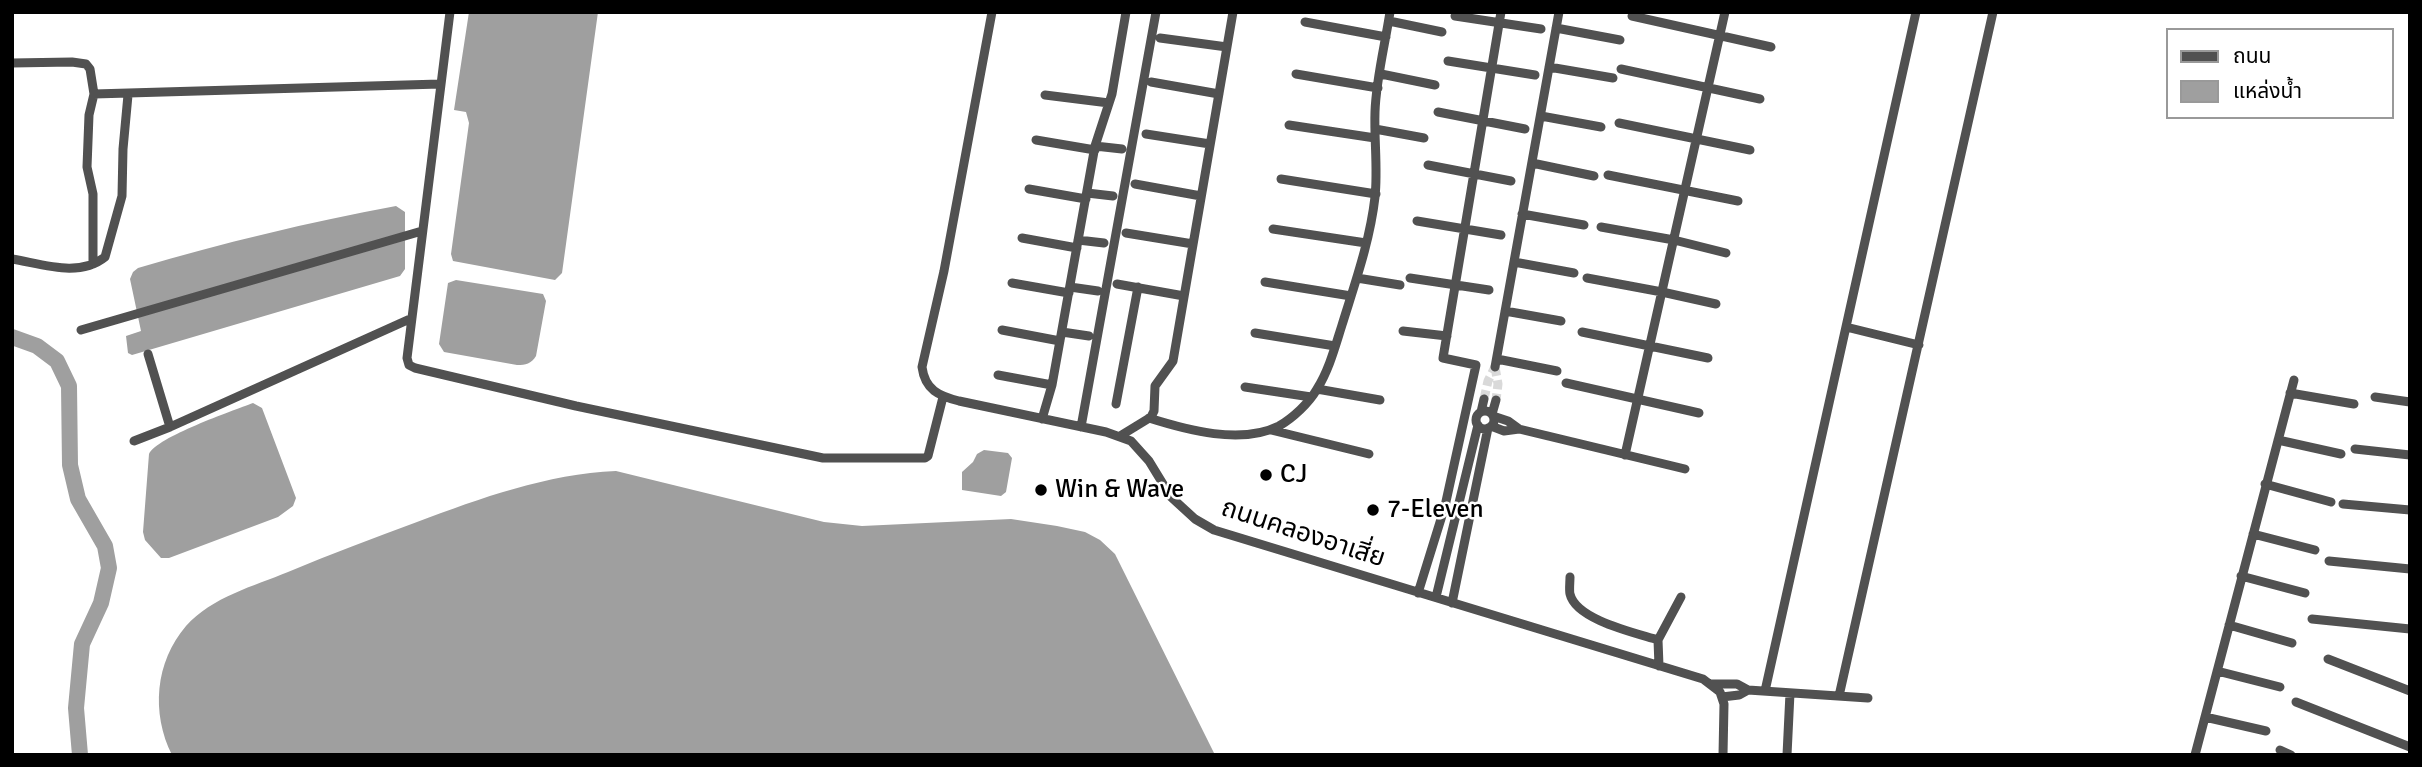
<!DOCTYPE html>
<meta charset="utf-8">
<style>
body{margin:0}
#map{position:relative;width:2422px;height:767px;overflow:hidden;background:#fff;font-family:Signika,"Noto Sans Thai",sans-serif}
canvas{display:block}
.frame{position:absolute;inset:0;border:14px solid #000;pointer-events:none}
.legend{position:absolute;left:2166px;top:28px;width:228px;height:91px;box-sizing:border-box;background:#fff;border:2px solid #999;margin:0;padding:9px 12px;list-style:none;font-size:21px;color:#000}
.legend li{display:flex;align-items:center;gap:14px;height:35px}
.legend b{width:35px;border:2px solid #999}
</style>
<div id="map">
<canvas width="2422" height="767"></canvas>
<div class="frame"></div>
<ul class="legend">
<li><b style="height:9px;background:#515151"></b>ถนน</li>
<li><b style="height:19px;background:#9f9f9f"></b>แหล่งน้ำ</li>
</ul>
</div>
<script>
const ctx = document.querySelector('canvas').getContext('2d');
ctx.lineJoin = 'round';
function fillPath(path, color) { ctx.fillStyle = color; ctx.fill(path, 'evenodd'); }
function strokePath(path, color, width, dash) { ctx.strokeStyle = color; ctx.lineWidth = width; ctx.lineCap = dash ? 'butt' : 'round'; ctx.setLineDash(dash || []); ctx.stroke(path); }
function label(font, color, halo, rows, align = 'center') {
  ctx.font = font + ' Signika,"Noto Sans Thai",sans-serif'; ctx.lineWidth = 5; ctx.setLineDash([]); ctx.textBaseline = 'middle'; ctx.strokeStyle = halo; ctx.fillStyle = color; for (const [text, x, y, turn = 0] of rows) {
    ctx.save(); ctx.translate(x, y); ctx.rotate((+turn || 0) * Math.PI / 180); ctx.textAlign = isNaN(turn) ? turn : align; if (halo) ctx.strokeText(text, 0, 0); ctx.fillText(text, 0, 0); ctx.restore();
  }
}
fillPath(new Path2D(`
 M469,12h129l-36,261 -7,7 -102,-19 -2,-7 18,-131 -3,-11 -12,-2z
 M396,206l9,6v57l-5,7 -268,79 -4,-2 -2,-17 15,-5 -11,-52 3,-7 5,-4c85,-25 171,-46 258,-62z
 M456,280l87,14 3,7 -10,55c-5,8 -10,9 -19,9l-73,-13 -5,-8 9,-61z
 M253,403l9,5 34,90 -3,8 -15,11 -109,41h-8l-16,-18 -2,-8 6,-78c8,-17 83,-43 104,-51z
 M984,450l24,3 4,5 -6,34 -5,4 -39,-6v-18l11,-10 4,-8z
 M616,471l208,51 38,4 149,-7 46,7 28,6 15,8 15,14 100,201h-1043c-21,-42 -17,-93 14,-129 26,-29 68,-40 102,-54 43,-18 86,-34 129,-50 64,-24 130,-48 199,-51z`), '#9f9f9f');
strokePath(new Path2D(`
 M12,337l25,9 20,15 12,25 1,79 8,34 27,47 4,22 -8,35 -19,41 -6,64 4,47`), '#9f9f9f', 16);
strokePath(new Path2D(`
 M1495,367l3,17 -2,16
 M1484,399l4,-18 7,-14`), '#d9d9d9', 9, [9, 4.5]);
strokePath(new Path2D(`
 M450,12l-43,346 2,7 6,3 161,38 247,52h102l3,-2 15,-59
 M992,12l-48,259 -22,96c3,23 17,29 37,34l147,31 25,9 18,20 22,36 24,22 19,11 489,149 17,13 4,12 -1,51
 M1455,16l86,13
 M1632,16l139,31
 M1389,21l53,11
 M1305,22l81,15
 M1556,28l64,12
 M1160,38l67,9
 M1448,61l87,14
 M12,63l60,-1 14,2 4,5 4,25 346,-10
 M1549,67l64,11
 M1621,69l139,30
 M1296,74l82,14
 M1381,74l54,11
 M1151,82l68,12
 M1045,95l64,8
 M1438,112l87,17
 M1541,116l60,11
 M1619,123l131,27
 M1289,125l86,13
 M1375,129l49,9
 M1146,134l64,10
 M1036,140l59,10
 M1095,146l27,3
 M1532,163l62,13
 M1428,165l83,16
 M1608,175l130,26
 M1281,179l95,15
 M1135,184l66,12
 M1029,189l57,10
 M1087,193l26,3
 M1522,214l62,11
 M1417,221l84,14
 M1601,227l73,13 52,13
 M1273,229l93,14
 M1126,233l67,11
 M1022,238l55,10
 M1078,240l26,3
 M12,259c30,5 67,19 93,-2l17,-61 1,-47 5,-54
 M1514,262l60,11
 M93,264v-70l-6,-27 2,-52 5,-21
 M1357,278l43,7
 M1410,278l79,12
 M1587,278l75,14 54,12
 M1265,282l86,14
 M1012,283l57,10
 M1117,284l67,12
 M1070,287l28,4
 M1505,311l56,10
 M1846,327l73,18
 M81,330l341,-99
 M1002,330l58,11
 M1403,331l44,5
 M1062,332l27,4
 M1582,332l126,26
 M1255,333l80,13
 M148,354l22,73
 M1497,359l60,12
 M1495,367l64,-355
 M998,375l54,10
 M1566,383l133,30
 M1245,387l66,10
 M1317,389l63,11
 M2290,393l64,11
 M2375,397l35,5
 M1116,404l22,-117
 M1476 420a9 9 0 1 1 18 0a9 9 0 1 1-18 0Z
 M1481,412l3,-13
 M1492,414l4,-14
 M1493,416l15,5 11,8
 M1149,418c38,12 92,27 130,8 14,-8 30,-23 38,-37 12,-19 18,-42 25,-64 13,-42 28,-84 33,-128 3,-28 -1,-57 0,-85 1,-33 10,-67 15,-100
 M1042,419l10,-34 43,-239 17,-52 14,-82
 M1491,426l13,5 15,-2 166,40
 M1081,427l75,-415
 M1271,430l98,24
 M1120,436l31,-19 3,-6 1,-25 18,-25 60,-349
 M2278,440l63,14
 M134,441l36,-14 242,-109
 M2355,449l55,6
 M1625,455l100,-443
 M2265,484l66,18
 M2343,504l67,6
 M2253,534l62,16
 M2329,561l81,8
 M2241,576l64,17
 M1570,577c0,5 -1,13 0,17 6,26 66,39 88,46l1,26
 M1418,593l27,-87 31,-141 -33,-7 58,-346
 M1436,597l42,-172
 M1452,603l36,-175
 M2312,619l98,10
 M2229,625l63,18
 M1658,640l23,-43
 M2328,659l82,32
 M2217,671l63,16
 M1711,684h26l11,6 120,8
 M1765,691l151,-679
 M1839,696l154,-684
 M1722,697l17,-2 9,-5
 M2296,702l114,45
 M2205,717l61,14
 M2280,750l11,5
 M1787,755l3,-62
 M2195,755l99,-375`), '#515151', 9);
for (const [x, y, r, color] of [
 [1266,475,7,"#000"],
 [1041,490,7,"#000"],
 [1373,510,7,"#000"]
]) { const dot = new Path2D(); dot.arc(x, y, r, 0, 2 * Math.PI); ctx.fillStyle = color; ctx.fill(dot); strokePath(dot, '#fff', 2.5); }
label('26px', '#000', '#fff', [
 ["CJ",1280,475],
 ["Win & Wave",1055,490],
 ["7-Eleven",1387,510]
], 'left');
label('26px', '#000', '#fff', [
 ["ถนนคลองอาเสี่ย",1303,534,18]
]);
</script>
